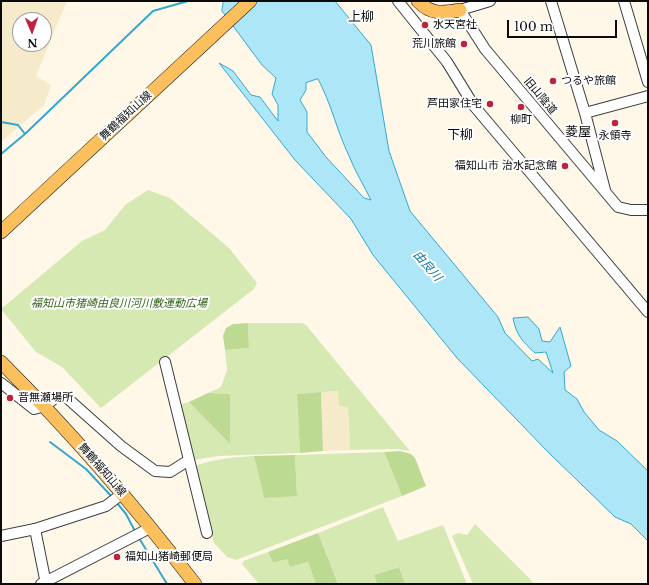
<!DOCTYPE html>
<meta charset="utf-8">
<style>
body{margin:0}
#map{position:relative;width:649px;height:585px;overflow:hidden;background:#fff8e9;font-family:"Libre Baskerville",serif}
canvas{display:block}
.frame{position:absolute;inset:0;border:2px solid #0b0b0b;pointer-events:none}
.north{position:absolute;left:12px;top:12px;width:40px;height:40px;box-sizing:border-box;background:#fff;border:1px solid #9d9d9d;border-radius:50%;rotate:178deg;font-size:11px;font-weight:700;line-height:16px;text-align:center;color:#0b0b0b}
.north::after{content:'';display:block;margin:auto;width:14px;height:18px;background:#bd223f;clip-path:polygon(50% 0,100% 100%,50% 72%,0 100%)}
.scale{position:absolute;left:507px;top:20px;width:110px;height:18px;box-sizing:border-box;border:2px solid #0b0b0b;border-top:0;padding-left:5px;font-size:12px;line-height:14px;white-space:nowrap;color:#0b0b0b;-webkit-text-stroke:3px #fff;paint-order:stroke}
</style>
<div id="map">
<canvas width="649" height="585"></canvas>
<div class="frame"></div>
<div class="north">N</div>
<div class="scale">100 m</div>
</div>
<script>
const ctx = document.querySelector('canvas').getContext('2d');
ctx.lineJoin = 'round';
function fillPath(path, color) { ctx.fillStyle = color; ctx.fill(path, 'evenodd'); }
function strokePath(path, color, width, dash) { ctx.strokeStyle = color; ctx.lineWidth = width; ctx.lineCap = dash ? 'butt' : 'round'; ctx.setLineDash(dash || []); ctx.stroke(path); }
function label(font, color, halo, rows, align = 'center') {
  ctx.font = font + ' "Libre Baskerville","Noto Sans JP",serif'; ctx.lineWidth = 4; ctx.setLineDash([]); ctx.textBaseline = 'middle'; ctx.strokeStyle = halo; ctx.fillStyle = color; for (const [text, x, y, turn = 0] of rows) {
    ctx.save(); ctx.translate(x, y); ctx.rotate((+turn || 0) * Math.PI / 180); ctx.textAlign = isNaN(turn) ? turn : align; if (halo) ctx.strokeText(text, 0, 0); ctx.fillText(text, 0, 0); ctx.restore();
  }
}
fillPath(new Path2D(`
 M1,1h66l-31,75 15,9 -7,20 -43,37zM20,20h24v24h-24z
 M338,391l10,16 2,43 -27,1 -2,-59z`), '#f5ebca');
fillPath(new Path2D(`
 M148,190l22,8 59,50 28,35 -3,6 -153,119 -39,-41 -26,-15 -35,-43 81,-68 23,-11 20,-25z
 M248,323h54l4,2 104,126 -14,-2 -46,1 -2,-43 -9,-1 -1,-15 -41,3 3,59 -81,3 -26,4 -13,-51 2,-5 7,-2 41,42v-50l-22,-1 13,-6 6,-17 -2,-20 24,-2z
 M384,452l18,44 -166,64 -9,-3 -13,-14 -19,-77c19,-7 39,-9 59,-10l10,42 33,-3 -2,-40z
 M383,507l15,34 45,-16 24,59h-62l-7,-17 -24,8 3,9h-39l-20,-51z
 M475,524l55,55 4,5h-61l-21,-48 6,-3 9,2z
 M268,552l5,11 14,-4 3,8 18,-5 8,22h-57l-17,-20 1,-3z`), '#d7e9b3');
fillPath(new Path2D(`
 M248,323l1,25 -24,2 -2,-14 3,-8 7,-4z
 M321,392l2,59 -23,2 -3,-59z
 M208,393l22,1v50l-41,-42z
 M400,451l11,3 4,4 11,28 -24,10 -18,-44z
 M295,455l2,41 -33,2 -10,-42z
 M318,533l20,51h-22l-8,-22 -18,5 -3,-8 -14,4 -5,-11z
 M399,567l6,17h-28l-3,-9z`), '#bdda92');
const water = new Path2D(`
 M224,1h111l36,44 18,106 21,60 88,106 7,16 27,28 6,-2 15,14 -7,-21 -11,1c-12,-11 -19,-18 -22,-35l15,-1 11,12 3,12 8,1 10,-15 11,39 -7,6 1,18 12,9 7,13 15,18 18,11 31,30v70l-17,-17 -16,-7 -67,-65 -91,-94 -84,-103 -22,-36 -56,-59 -76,-97 14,8 18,24 9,2 18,24v-16l-6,-11 4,-16 -14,-13 -40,-54zM318,79c13,24 19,52 31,77 6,15 15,30 22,44l-7,-2 -38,-41 -19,-25v-20l-7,-12 6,-10v-7z`);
fillPath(water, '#ade6f7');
strokePath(water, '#33a7cf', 1);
strokePath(new Path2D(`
 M1,122l17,3 7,9
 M1,154l24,-20 128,-123 35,-10
 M50,442l36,27 27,29
 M117,503l9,11 10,19
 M139,538l28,46`), '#33a7cf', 2);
const minor = new Path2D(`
 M398,1l49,61 27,44 174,206
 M490,1l-30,9 25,39 133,158 13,3h17
 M551,1l34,112 20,77
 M624,1l24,81
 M585,113l63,-17
 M165,362l42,171
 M1,383l33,26 11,-3 10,-8 11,-1 55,49 34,25 15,1 19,-12
 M35,529l11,55
 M1,536l34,-7 71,-23 17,-13
 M41,584l109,-56`);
const major = new Path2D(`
 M418,1c13,14 25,12 42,9
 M1,232l249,-231
 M1,362c70,70 134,144 194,222`);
strokePath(minor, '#3e3e3e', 12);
strokePath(major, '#1c1c1c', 14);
strokePath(minor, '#fff', 10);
strokePath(major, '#fbbf5d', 13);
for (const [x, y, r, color] of [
 [425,25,4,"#bd223f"],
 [464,44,4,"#bd223f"],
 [553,81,4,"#bd223f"],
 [490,104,4,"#bd223f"],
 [521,107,4,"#bd223f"],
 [615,123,4,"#bd223f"],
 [565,166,4,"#bd223f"],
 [10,398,4,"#bd223f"],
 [117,557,4,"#bd223f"]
]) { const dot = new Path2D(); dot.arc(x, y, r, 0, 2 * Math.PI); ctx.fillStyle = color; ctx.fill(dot); strokePath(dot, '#fff', 1.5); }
label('11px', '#0b0b0b', '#fff', [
 ["水天宮社",433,25],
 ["荒川旅館",456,44,"right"],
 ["つるや旅館",561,81],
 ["芦田家住宅",482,104,"right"],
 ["柳町",521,120,"center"],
 ["永領寺",615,136,"center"],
 ["福知山市 治水記念館",557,166,"right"],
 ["音無瀬場所",18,398],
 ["福知山猪崎郵便局",125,557]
], 'left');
label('11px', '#0b0b0b', '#fff', [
 ["旧山陰道",540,96,50],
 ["舞鶴福知山線",126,116,-43],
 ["舞鶴福知山線",102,470,49]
]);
label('italic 11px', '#34631b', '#fff', [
 ["福知山市猪崎由良川河川敷運動広場",119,304]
]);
label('italic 12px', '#13759e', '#fff', [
 ["由良川",427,266,49]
]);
label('13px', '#0b0b0b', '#fff', [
 ["上柳",361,17],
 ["菱屋",578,132],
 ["下柳",460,135]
]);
</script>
